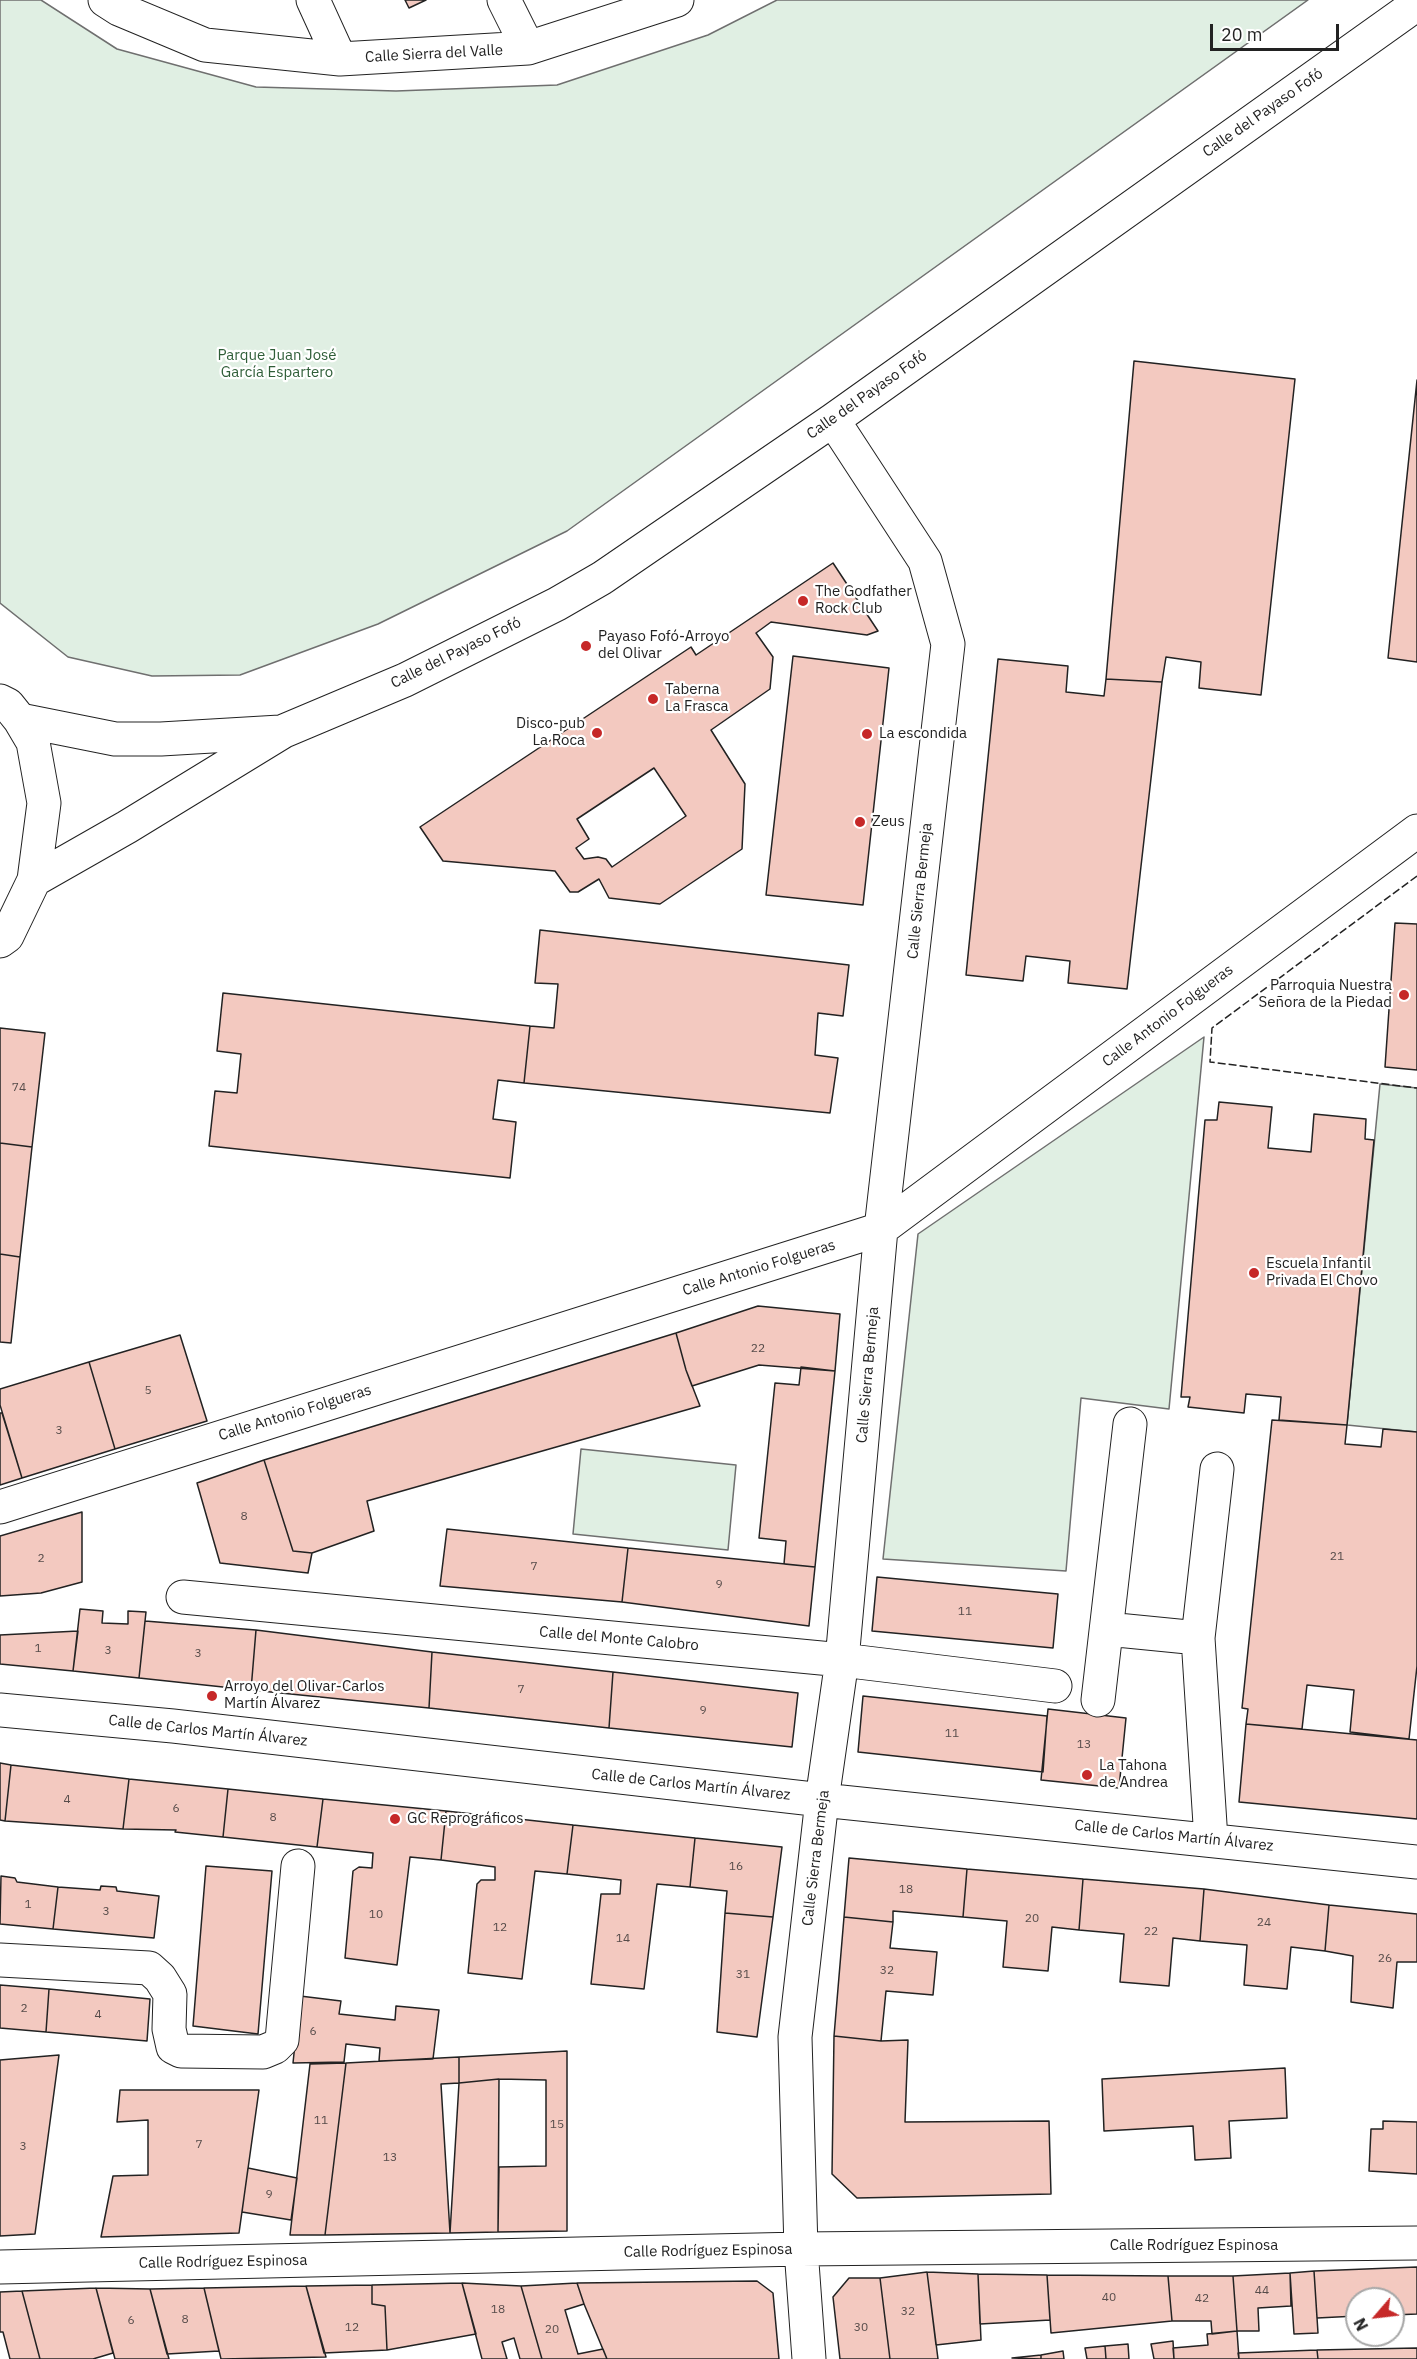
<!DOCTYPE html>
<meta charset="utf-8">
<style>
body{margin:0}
#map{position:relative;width:1417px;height:2359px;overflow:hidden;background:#fff;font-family:"IBM Plex Sans",sans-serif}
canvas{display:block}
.north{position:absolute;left:1345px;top:2287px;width:60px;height:60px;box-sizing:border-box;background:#fff;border:2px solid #a7a7a7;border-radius:50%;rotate:242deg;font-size:16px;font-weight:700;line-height:24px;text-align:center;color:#222}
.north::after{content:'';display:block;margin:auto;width:21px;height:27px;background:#c62828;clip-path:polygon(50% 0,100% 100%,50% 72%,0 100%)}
.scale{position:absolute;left:1210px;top:24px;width:129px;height:27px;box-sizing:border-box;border:3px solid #222;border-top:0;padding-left:8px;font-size:18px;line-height:21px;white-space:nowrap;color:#222;-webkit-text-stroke:4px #fff;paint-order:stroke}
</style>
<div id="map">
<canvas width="1417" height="2359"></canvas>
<div class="north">N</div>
<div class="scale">20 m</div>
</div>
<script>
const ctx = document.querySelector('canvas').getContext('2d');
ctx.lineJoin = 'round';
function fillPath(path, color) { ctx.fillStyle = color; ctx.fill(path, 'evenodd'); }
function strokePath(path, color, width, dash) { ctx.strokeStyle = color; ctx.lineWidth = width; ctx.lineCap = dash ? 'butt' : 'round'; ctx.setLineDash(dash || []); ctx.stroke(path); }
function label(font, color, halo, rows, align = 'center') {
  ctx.font = font + ' "IBM Plex Sans",sans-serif'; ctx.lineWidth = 4.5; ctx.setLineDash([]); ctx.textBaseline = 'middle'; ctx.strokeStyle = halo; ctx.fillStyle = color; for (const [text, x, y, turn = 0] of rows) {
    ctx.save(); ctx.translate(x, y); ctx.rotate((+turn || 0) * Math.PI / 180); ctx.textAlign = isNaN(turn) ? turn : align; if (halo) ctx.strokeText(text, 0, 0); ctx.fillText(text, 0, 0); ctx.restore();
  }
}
const green = new Path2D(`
 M0,0h41l76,49 139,38 140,4 161,-6 151,-50 69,-35h531l-741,531 -189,93 -138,51 -88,1 -84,-19 -68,-54z
 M1204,1037l-35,372 -88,-11 -15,173 -183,-12 35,-325z
 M1380,1084l37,4v344l-70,-7z
 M581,1449l155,16 -8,85 -155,-16z`);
fillPath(green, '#e0efe3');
strokePath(green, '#6f6f6f', 1.5);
const building = new Path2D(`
 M405,0h21l-17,8z
 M1134,361l161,18 -34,316 -62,-7 2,-26 -35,-5 -4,25 -56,-3z
 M1417,380v282l-29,-4z
 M833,563l45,68 -11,4 -96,-13 -15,11 17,24 -3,32 -59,41 34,54 -3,65 -82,55 -51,-6 -10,-19 -21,13h-8l-15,-21 -112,-10 -23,-34 271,-180 5,8zM654,768l32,48 -74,51 -6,-8 -8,-2 -14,2 -8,-11 13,-9 -12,-20z
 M793,656l96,12 -26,237 -97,-10z
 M998,659l70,7 -2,26 38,4 2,-17 56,3 -35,307 -59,-6 2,-22 -44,-5 -3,25 -57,-6z
 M1395,923l22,1v146l-32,-3z
 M540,930l309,35 -6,51 -25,-3 -3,42 23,3 -8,55 -306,-30 6,-57 24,2 4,-44 -23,-1z
 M223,993l307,33 -6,57 -26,-3 -5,39 23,3 -6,56 -301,-32 6,-55 22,2 4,-39 -24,-3z
 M0,1028l45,5 -13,114 -32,-4z
 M1219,1102l53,5 -4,41 43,4 3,-38 52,5 -1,20 9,1 -27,285 -68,-5 2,-23 -35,-3 -2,19 -56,-6 2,-10h-9l24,-277h12z
 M0,1143l32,4 -12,110 -20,-3z
 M0,1254l20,3 -9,86 -11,-1z
 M758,1306l82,8 -5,57 -76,-6 -67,21 -6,-16 -10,-37z
 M676,1333l10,37 14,36 -333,95 7,30 -62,22 -19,-2 -29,-91z
 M180,1335l27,86 -92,28 -26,-87z
 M89,1362l26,87 -93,29 -22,-73v-16z
 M801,1367l34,4 -20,196 -31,-3 2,-23 -27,-3 16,-155 24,2z
 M0,1413h2l20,65 -22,7z
 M1272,1420l75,5 -2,19 36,3 2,-18 34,3v234l-8,73 -59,-7 4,-42 -47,-5 -5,44 -56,-5 2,-15 -6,-1z
 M264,1460l29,91 19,2 -4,20 -88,-10 -23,-80z
 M82,1512v70l-41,11 -41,3v-60z
 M447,1529l181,19 -6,54 -182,-16z
 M628,1548l187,19 -6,59 -187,-24z
 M877,1577l181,17 -5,54 -181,-17z
 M80,1609l23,2 -1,12 26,1v-13l18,1 -7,66 -66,-7z
 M145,1621l111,9 -5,60 -112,-12z
 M256,1630l176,22 -3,56 -178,-18z
 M78,1631l-5,40 -73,-7v-29z
 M432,1652l181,20 -4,56 -180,-20z
 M613,1672l185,21 -6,54 -183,-19z
 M863,1696l184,20 -4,56 -185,-20z
 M1048,1709l78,9 -7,70 -78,-8z
 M1246,1724l171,16v79l-178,-17z
 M0,1763l11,2 -6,56 -5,-1z
 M11,1765l118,14 -6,50 -118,-8z
 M129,1779l99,10 -5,48 -48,-5 1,-2 -53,-1z
 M228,1789l95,10 -6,48 -94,-10z
 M323,1799l123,12 -5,49 -31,-3 -13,108 -52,-7 8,-87 6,-4 13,1 1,-15 -56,-6z
 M446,1811l127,14 -6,49 -32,-3 -13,108 -54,-6 9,-89 4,-4h14v-13l-54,-7z
 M573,1825l122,13 -5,49 -33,-3 -13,105 -53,-5 10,-90h19l1,-14 -54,-6z
 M695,1838l87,9 -9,70 -48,-4 2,-22 -37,-4z
 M849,1858l118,11 -4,48 -70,-6v11l-49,-5z
 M206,1866l66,5 -14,163 -65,-8z
 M967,1869l116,10 -4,51 -27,-3 -4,44 -45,-4 4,-46 -44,-4z
 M1,1876l14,2 2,4 41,5 -5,42 -53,-5z
 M1083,1879l121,10 -4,52 -27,-3 -4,48 -49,-4 4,-48 -45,-4z
 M101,1886l15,1 1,4 42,5 -5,42 -101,-9 5,-42 42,3z
 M1204,1889l125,16 -4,46 -34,-4 -4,42 -43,-4 3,-40 -47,-4z
 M1329,1905l88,9v48h-20l-4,46 -42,-6 2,-46 -28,-5z
 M725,1913l48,4 -16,120 -40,-5z
 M844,1917l49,5 -3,26 47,4 -4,43 -47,-4 -5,50 -47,-5z
 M0,1985l49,4 -3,43 -46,-4z
 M49,1989l101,10 -3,42 -101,-9z
 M300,1996l41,5 -2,13 56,6 1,-14 43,4 -6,49 -54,2 1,-13 -34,-4 -2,18 -51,1z
 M834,2036l47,5 27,-1 -3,82 144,-1 2,73 -194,4 -25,-24z
 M567,2051v180l-69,1 1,-65 47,-1v-86l-47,-1 -40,4v-26z
 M59,2055l-24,179 -35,2v-176z
 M459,2057v26l-18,1 9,149 -125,2 21,-172z
 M346,2063l-21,172h-35l20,-171z
 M1285,2068l2,50 -58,3 2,37 -36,2 -2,-34 -89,5 -2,-52z
 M499,2079l-1,153 -48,1 9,-150z
 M120,2090h139l-20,143 -138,4 12,-61 35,-1v-55l-31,2z
 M1383,2121l34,1v52l-48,-3 2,-42h12z
 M248,2168l49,10 -6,42 -49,-8z
 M1417,2267v47l-24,1v-16h-36v17l-40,2 -3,-47z
 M1314,2271l4,62 -24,1 -4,-61z
 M927,2272l11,87h-48l-10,-81z
 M927,2272l51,2 3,66 -45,5z
 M1290,2273l1,33 -33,2 1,23h-22l-4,-55z
 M978,2274l69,1 3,45 -70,4z
 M1047,2275l121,1 4,45 -121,12z
 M1168,2276h65l4,55 -25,3 -1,-13h-39z
 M849,2278h31l10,81h-50l-7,-62z
 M757,2281l16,12 6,66h-172l-23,-55 -7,-21z
 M462,2283l59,3 21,73h-22l-6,-21 -12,4 5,17h-25z
 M462,2283l14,51 -89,16 -2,-44 -13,-2v-19z
 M577,2283l7,21 -19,6 13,44 25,-5 4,10h-65l-21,-73z
 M372,2285v19l13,2 2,44 -63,3 -18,-67z
 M306,2286l20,71 -105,2 -17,-71z
 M96,2288l17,65 -20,6h-53l-18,-68z
 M96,2288l54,1 19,70h-54z
 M204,2288l15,63 -52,3 -17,-65z
 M22,2291l18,68h-30l-7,-27h-3v-40z
 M1237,2331l2,28h-65l-1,-11 35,-3 -1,-11z
 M1173,2341l1,18h-20l-3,-15z
 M1128,2344l1,15h-23l-1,-13z
 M1105,2346l1,13h-19l-2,-11z
 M1417,2348v11h-99l-1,-9z
 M1317,2350l1,9h-79l-1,-6z
 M1063,2351l1,8h-23v-4z
 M1041,2355v4l-29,-1z`);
fillPath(building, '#f3c9c0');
strokePath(building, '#222', 1.5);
const minor = new Path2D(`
 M105,0l14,9 86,36 135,14 188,-11 149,-48
 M313,0l27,59
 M504,0l24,48
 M0,701l8,4 12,15 13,22 11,61 -10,77 -27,56 -7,5
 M20,720l95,19h46l119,-7
 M34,880l93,-53 157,-96 121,-51 152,-76 45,-26 231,-158 584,-416
 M0,1507l881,-278 536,-398
 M183,1597l659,63 213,26
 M1107,1629l91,9
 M1098,1700l32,-276
 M0,1710l173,16 649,74 595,62
 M1211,1840l-13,-202 19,-169
 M0,1960l149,8 11,10 10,16 -1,35 4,18 8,4 82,1 12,-5 7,-7 16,-174
 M0,2267l801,-18 616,-6
 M809,2359l-8,-110 -6,-212 27,-237 20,-140 39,-431 67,-585 -23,-83 -92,-141`);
strokePath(minor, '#222', 35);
strokePath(minor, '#fff', 33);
strokePath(new Path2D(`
 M1417,876l-205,152 -2,34 207,26`), '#222', 1.5, [8, 3]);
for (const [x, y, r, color] of [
 [803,601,6,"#c62828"],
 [586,646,6,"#c62828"],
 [653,699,6,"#c62828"],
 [597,733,6,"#c62828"],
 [867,734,6,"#c62828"],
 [860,822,6,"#c62828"],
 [1404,995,6,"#c62828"],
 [1254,1273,6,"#c62828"],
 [212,1696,6,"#c62828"],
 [1087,1775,6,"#c62828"],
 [395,1819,6,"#c62828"]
]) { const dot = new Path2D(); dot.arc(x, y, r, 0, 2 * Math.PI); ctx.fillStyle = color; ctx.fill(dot); strokePath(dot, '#fff', 2); }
label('12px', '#564c4a', null, [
 ["74",19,1088],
 ["22",758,1349],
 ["5",148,1391],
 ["3",59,1431],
 ["8",244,1517],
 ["21",1337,1557],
 ["2",41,1559],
 ["7",534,1567],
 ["9",719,1585],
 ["11",965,1612],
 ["1",38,1649],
 ["3",108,1651],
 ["3",198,1654],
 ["7",521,1690],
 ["9",703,1711],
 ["11",952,1734],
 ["13",1084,1745],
 ["4",67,1800],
 ["6",176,1809],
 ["8",273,1818],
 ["16",736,1867],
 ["18",906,1890],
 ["1",28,1905],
 ["3",106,1912],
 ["10",376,1915],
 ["20",1032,1919],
 ["24",1264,1923],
 ["12",500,1928],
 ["22",1151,1932],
 ["14",623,1939],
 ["26",1385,1959],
 ["32",887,1971],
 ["31",743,1975],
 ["2",24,2009],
 ["4",98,2015],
 ["6",313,2032],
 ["11",321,2121],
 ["15",557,2125],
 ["7",199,2145],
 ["3",23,2147],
 ["13",390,2158],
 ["9",269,2195],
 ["44",1262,2291],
 ["40",1109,2298],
 ["42",1202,2299],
 ["18",498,2310],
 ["32",908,2312],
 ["8",185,2320],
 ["6",131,2321],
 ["12",352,2328],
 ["30",861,2328],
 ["20",552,2330]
]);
label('15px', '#222', '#fff', [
 ["Calle Sierra del Valle",434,54,-3],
 ["Calle del Payaso Fofó",1263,113,-35],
 ["Calle del Payaso Fofó",867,395,-35],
 ["Calle del Payaso Fofó",456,653,-26],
 ["Calle Sierra Bermeja",920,891,-84],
 ["Calle Antonio Folgueras",1168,1016,-37],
 ["Calle Antonio Folgueras",759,1268,-17],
 ["Calle Sierra Bermeja",868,1375,-85],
 ["Calle Antonio Folgueras",295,1413,-17],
 ["Calle del Monte Calobro",619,1639,5],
 ["Calle de Carlos Martín Álvarez",208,1731,6],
 ["Calle de Carlos Martín Álvarez",691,1785,6],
 ["Calle de Carlos Martín Álvarez",1174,1836,6],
 ["Calle Sierra Bermeja",816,1858,-83],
 ["Calle Rodríguez Espinosa",1194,2246],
 ["Calle Rodríguez Espinosa",708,2251,-1],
 ["Calle Rodríguez Espinosa",223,2262,-1]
]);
label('15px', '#2f5e38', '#fff', [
 ["Parque Juan José",277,356],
 ["García Espartero",277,373]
]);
label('15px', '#222', '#fff', [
 ["The Godfather",815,592],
 ["Rock Club",815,609],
 ["Payaso Fofó-Arroyo",598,637],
 ["del Olivar",598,654],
 ["Taberna",665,690],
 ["La Frasca",665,707],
 ["Disco-pub",585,724,"right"],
 ["La Roca",585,741,"right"],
 ["La escondida",879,734],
 ["Zeus",872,822],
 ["Parroquia Nuestra",1392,986,"right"],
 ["Señora de la Piedad",1392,1003,"right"],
 ["Escuela Infantil",1266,1264],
 ["Privada El Chovo",1266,1281],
 ["Arroyo del Olivar-Carlos",224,1687],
 ["Martín Álvarez",224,1704],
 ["La Tahona",1099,1766],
 ["de Andrea",1099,1783],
 ["GC Reprográficos",407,1819]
], 'left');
</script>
